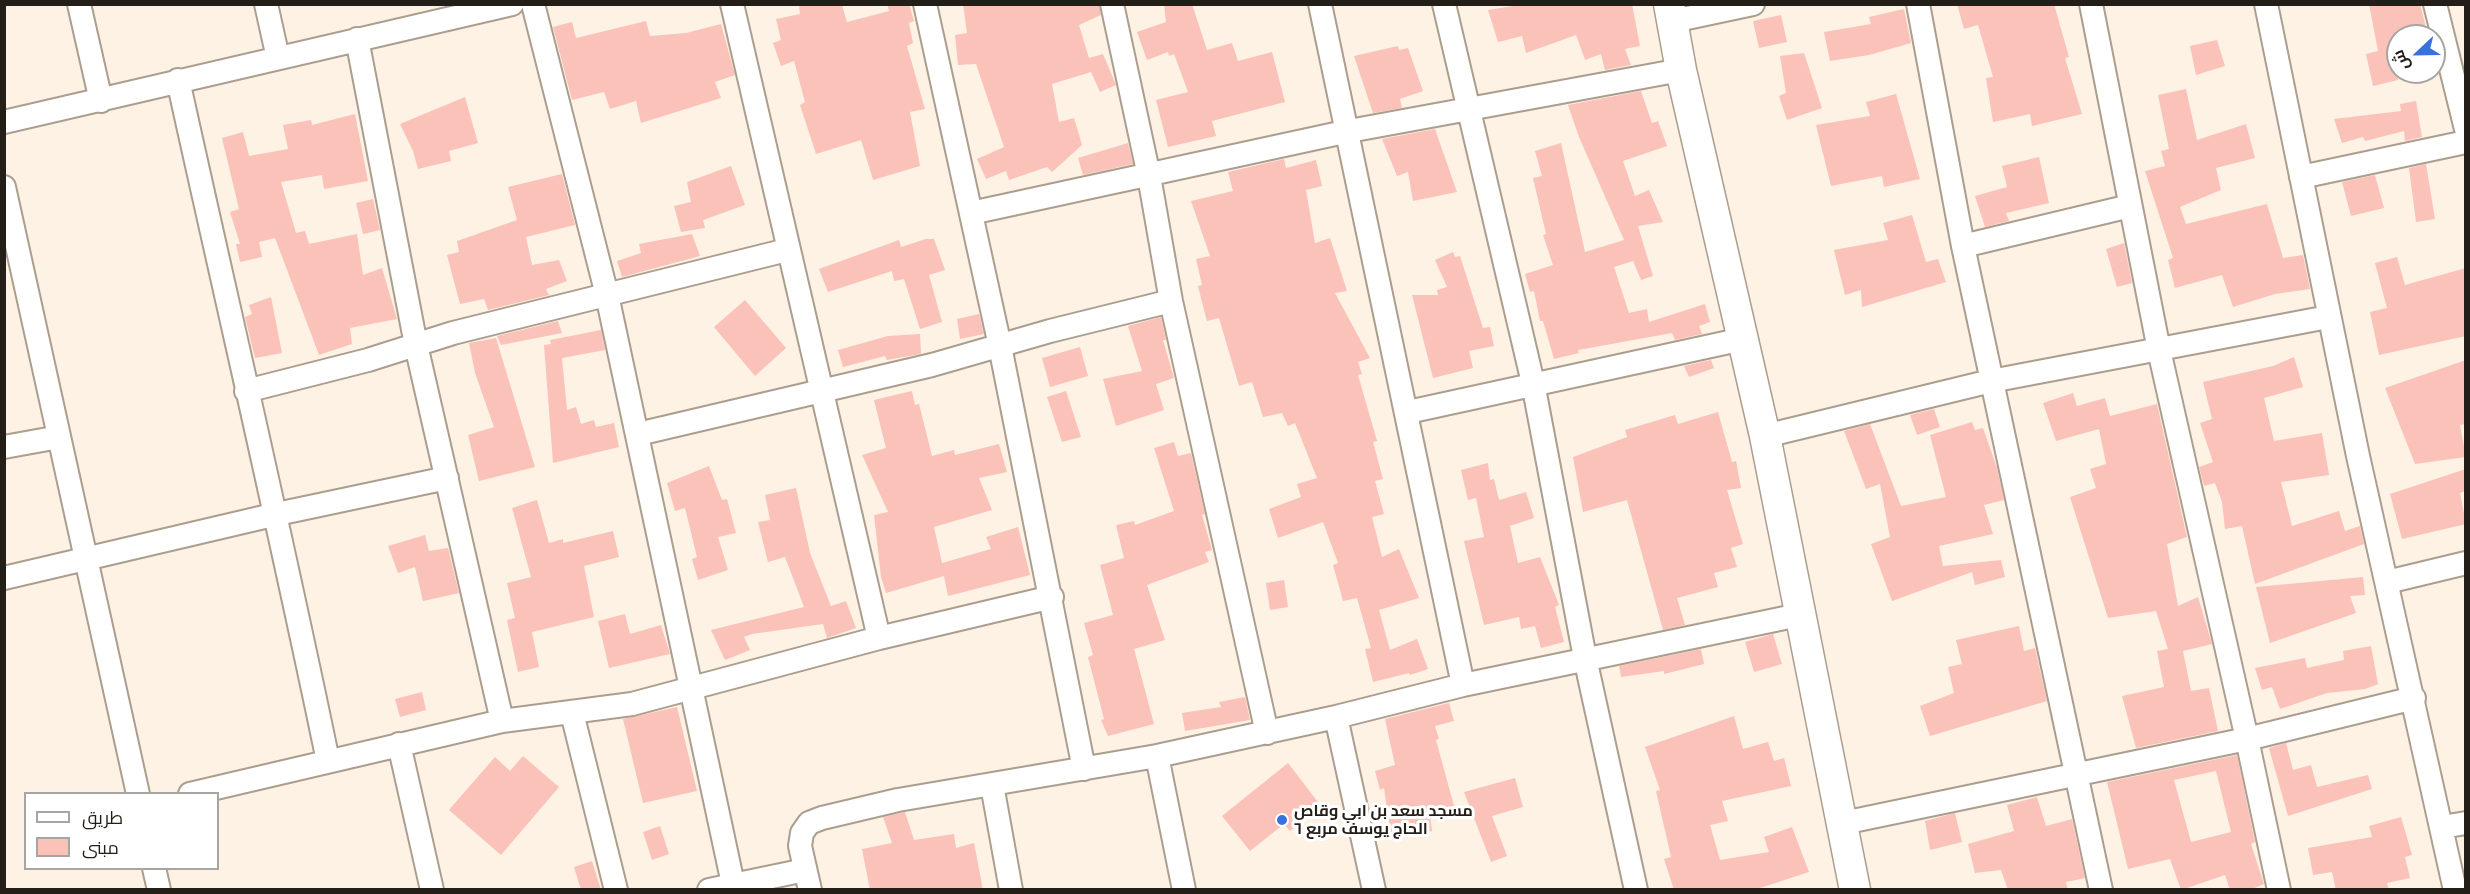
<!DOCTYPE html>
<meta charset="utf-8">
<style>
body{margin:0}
#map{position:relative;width:2470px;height:894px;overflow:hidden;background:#fdf2e4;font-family:"Public Sans",Cairo,sans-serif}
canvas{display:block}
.frame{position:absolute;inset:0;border:6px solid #231e17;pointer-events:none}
.legend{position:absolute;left:24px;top:792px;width:195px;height:78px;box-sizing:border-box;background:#fff;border:2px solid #a7a5a2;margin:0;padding:8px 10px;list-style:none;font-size:18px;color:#231e17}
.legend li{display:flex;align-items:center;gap:12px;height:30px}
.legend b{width:30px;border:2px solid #a7a5a2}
.north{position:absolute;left:2386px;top:24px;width:60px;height:60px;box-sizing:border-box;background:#fff;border:2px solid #a7a5a2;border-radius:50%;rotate:248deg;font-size:16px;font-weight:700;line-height:24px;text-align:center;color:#231e17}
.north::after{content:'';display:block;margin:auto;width:21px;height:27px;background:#3971e0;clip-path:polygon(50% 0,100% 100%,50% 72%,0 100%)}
</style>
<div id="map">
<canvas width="2470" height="894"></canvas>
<div class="frame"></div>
<ul class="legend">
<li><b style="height:8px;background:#fff"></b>طريق</li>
<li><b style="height:16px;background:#fbc2ba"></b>مبنى</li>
</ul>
<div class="north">ش</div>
</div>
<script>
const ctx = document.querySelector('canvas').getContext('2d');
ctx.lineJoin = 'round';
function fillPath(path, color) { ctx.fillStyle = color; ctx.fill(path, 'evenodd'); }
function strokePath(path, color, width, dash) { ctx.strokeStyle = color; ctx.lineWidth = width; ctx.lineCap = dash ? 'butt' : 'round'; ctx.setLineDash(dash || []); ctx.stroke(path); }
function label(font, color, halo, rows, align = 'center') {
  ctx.font = font + ' "Public Sans",Cairo,sans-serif'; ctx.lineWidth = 6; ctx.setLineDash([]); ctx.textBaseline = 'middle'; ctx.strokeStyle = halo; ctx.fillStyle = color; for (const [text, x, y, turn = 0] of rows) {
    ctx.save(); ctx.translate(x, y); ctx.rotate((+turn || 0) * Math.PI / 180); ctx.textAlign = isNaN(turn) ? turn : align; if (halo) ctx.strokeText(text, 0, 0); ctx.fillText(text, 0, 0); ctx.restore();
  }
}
fillPath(new Path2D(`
 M887,4h22l5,17 -5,2 4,20 -6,3 18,63 -15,3 10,54 -47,14 -12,-40 -45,14 -16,-49 5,-3 -11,-41 -13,5 -8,-23 8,-3 -5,-21 24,-5 -1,-9h43l5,17 42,-11z
 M963,4h136l2,11 -22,10 10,33 14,-4 13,31 -16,7 -9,-20 -39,12 7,38 15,-4 8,27 -30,27 -5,-5 -38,13 -3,-9 -20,8 -9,-20 27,-12 -28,-83 -18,1 -3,-30 12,-2z
 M1164,4h28l15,46 25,-7 6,18 34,-9 13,50 -73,19 4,15 -48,11 -12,-47 32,-8 -14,-38 -5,2 -1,-4 -21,8 -10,-28 29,-10z
 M1526,4h106l8,42 -15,3 6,16 -26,5 -4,-16 -16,6 -9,-25 -50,18 -4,-17 -24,6 -10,-32z
 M1957,4h97l15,53 -4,1 17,56 -50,12 -2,-12 -37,8 -7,-44 7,-1 -15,-52 -14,4z
 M2369,4h51l8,32h-30v44l-25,6 -7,-32 12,-3z
 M1904,9l7,34 -42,12 -39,6 -6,-29 47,-8 -2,-7z
 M1781,15l6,27 -28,6 -6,-27z
 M646,21l4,15 36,-3 35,-9 14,51 -20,7 6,16 -80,25 -5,-22 -26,8 -6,-17 -32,8 -19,-73 19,-5 4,16z
 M2217,40l8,26 -29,9 -6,-29z
 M1398,46l1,4 9,-2 15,43 -23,8 2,9 -29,5 -19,-57z
 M1804,53l18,55 -35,12 -8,-24 7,-3 -6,-37z
 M2186,89l11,51 49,-16 9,34 -39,10 5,22 -41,17 6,17 81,-20 16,54 20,-3 7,34 -35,5 -42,13 -11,-32 -47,13 -7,-28 5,-2 -28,-87 20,-5 -4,-15 8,-2 -11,-54z
 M1641,91l11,32 6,-2 9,25 -44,15 12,35 14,-6 14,32 -25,4 15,50 -12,4 -8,-19 -19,6 15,46 18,-4 2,13 56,-18 5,18 -11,4 3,8 -27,6 -3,-7 -94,17 1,3 -25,6 -11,-38h-3l-6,-30 -4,1 -5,-18 28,-9 -10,-30 3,-1 -13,-56 9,-2 -7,-25 26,-8 24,109 39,-12 -45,-103 -11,-32z
 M1896,94l24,85 -36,8 -2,-11 -51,10 -15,-61 54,-9 -4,-14z
 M465,97l13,46 -29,8 2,10 -33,8 -5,-18 -13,-27z
 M2416,101l6,36 -17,4 -1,-10 -39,10 -2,-4 -21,6 -8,-24 67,-8 -1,-7z
 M355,114l13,67 -44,8 -2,-14 -41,7 15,51 9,-2 4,13 48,-10 6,41 19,-7 15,51 -47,9 2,16 -33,11 -44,-117 -16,4 3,15 -22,5 -4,-18h4l-10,-32 9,-3 -17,-71 21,-6 6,24 39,-7 -5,-24 28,-5 1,5z
 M1435,129l22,63 -44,9 -5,-29 -11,4 -15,-37z
 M1128,143l5,21 -50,11 -5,-17z
 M2039,157l10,46 -43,10 3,8 -24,6 -10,-31 32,-9 -5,-21z
 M1284,159l2,9 30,-8 6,26 -16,4 9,53 15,-5 17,53 -12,2 35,65 -12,4 4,12 -4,1 19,66 -4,1 10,37 -8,2 9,33 -12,3 10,40 17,-8 20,49 -40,12 11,40 27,-11 11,30 -18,6 -1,-2 -36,9 -8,-33 6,-1 -14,-50 -14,3 -10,-36 5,-2 -15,-41 -45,16 -9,-29 32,-12 -4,-13 20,-6 -22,-55 -7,3 -6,-13 -19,4 -11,-35 -13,4 -20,-68 -12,3 -4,-15 -5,-20 4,-1 -6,-26 14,-3 -19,-55 42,-10 -5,-19z
 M2426,164l9,55 -19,3 -7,-54z
 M731,166l14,39 -42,15 2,8 -24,4 -7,-26 17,-4 -4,-20z
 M562,174l13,51 -49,12 6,28 27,-5 8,21 -21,8 3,6 -61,15 -4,-11 -24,5 -13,-49 12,-3 -2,-11 60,-21 -9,-33z
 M2375,175l9,33 -33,8 -9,-34z
 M373,199l7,31 -17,4 -7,-31z
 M1912,215l14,47 12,-3 8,23 -84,25 -1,-17 -16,5 -11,-45 54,-10 -5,-17z
 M692,234l8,22 -78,21 -5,-16 24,-8 -2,-9z
 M926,239h8l11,31 -16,5 13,47 -22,7 -16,-50 -10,2 -2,-10 -64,21 -9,-23 80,-29 2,7z
 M2124,243l8,40 -15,4 -11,-38z
 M1453,252l2,5 5,-1 23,72 7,-1 4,19 -25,5 4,17 -40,10 -21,-83h26l-1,-5 10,-3 -12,-27z
 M2397,257l8,28 61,-17v68l-87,19 -9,-43 17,-4 -12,-45z
 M271,297l11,56 -27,5 -10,-41 7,-3 -3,-9z
 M745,300l41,48 -31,28 -41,-49z
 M979,314l5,20 -24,5 -3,-20z
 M1161,317l5,23h-3l11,38 -18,6 8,26 -48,16 -13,-47 39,-8 -14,-45z
 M558,321l4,12 -61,12 -4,-9z
 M601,330l4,20 -43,8 5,52 9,-3 5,17 13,-4 2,7 18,-4 5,24 -66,16 -9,-118 7,-1 -1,-4z
 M920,334l1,20 -34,6 -2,-4 -42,11 -5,-17 50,-14z
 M496,338l39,129 -56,14 -11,-46 26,-8 -19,-54 -6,-30z
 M1080,347l8,29 -38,11 -8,-29z
 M2294,357l9,30 -39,11 10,43 48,-8 7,42 -48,7 11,44 47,-15 6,20 15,-5 4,18 -109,40 -13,-58 -17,3 -3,-27 -7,-19 -11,3 -5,-19 14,-5 -13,-39 12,-4 -9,-37 70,-16z
 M1711,360l3,8 -25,9 -5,-11z
 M2466,360v64l-6,1 6,32 -51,7 -30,-76z
 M912,391l3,14 4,-1 13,52 22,-6 1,5 44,-11 8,28 -28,6 13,32 -58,17 8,36 49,-14 -5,-12 32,-10 12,48 -82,21 -4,-20 -58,17 -5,-16 -7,-62 14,-3 -26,-57 24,-7 -12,-48z
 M1066,391l15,46 -19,5 -15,-45z
 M2073,393l4,13 28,-8 5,18 47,-12 30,133 -20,7 11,62 20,-9 14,47 -29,7 8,40 18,-3 9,43 -82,17 -14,-52 42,-9 -7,-36 11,-2 -12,-38 -48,7 -38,-121 26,-9 -6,-19 16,-5 -7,-35 -43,12 -13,-38z
 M1934,409l6,18 -23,8 -7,-20z
 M1718,412l14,50 4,-1 5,27 -14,2 16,54 -12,4 6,19 -23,6 4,14 -41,11 8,27 -22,5 -36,-130 -44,12 -10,-55 54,-20 -2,-7 50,-15 3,9z
 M1972,422l3,8 8,-2 14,40 7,32 -20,5 9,29 -54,12 4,20 58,-6 4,17 -30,8 -3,-13 -80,29 -21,-57 19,-7 -10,-53 -14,5 -22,-58 26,-7 31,82 45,-9 -16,-62z
 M1174,442l4,14 13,-3 14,61 -3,1 10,35 -7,2 4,10 -62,23 18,55 -31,9 20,75 -46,12 -7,-16 3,-1 -16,-62 5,-2 -9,-32 29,-8 -13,-50 24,-7 -8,-33 18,-4 1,4 39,-14 -20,-63z
 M1488,463l2,17 4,-1 5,21 27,-8 8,26 -24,8 8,37 22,-6 19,48 -4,2 9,35 -23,6 -6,-22 -14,3 -2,-12 -35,8 -20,-84 20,-4 -8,-39 -8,2 -7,-30z
 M709,466l13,34 5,-1 9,34 -18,4 10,33 -30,10 -6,-21 5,-2 -12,-49 -10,3 -8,-28z
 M2466,469v22l-6,2 6,31 -64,15 -12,-45z
 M796,488l14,65 21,53 15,-5 10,27 -29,10 -4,-14 -71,10 -8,3 6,13 -25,10 -14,-30 93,-23 -19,-50 -17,5 -10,-40 12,-2 -5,-25z
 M537,500l12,43 14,-4v4l50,-12 6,26 -35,9 10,51 -62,15 7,35 -21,5 -11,-52 8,-2 -8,-35 24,-6 -19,-69z
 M425,535l4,16 19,-3 11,45 -36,8 -8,-34 -17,6 -10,-27z
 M2363,577l2,18 -15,1 6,17 -86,30 -14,-56z
 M1284,580l4,27 -18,3 -4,-27z
 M625,614l5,20 31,-9 9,29 -61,14 -11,-47z
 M2019,626l5,25 11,-3 12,53 -117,35 -10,-30 34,-13 -6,-26 14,-3 -6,-24z
 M1773,634l9,30 -28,8 -9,-30z
 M2371,646l7,38 -13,5 -38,4 -47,16 -8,-22 -10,3 -7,-22 50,-10 2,10 37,-8 -1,-9z
 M1701,649l3,15 -40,10v-3l-43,6 -2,-11z
 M422,692l4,18 -26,7 -5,-18z
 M1245,697l5,23 -65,11 -3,-18 39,-6 -2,-5z
 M1449,703l5,18 -19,5 4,13 -3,1 18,66 -24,9 2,16 -41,6 -7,-49 -4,2 -5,-19 20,-6 -10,-46z
 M677,707l20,84 -54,12 -20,-84z
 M1734,716l9,33 25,-7 6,19 10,-3 7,28 -69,15 6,20 -18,4 10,35 49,-8 -5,-15 28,-10 17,45 -55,18h-80l-10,-31 7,-2 -15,-66 4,-1 -15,-43z
 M2286,743l7,27 18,-5 6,22 51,-12 4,14 -84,27 -19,-68z
 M2237,755l18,87 -4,2 13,40 -14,6h-20l-5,-15 -44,15 -11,-31 -42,10 -21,-87zM2216,771l15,61 -40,10 -17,-62z
 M523,756l36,31 -58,68 -52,-45 46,-53 15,14z
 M1288,763l33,43 -31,25 -6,-7 -34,27 -28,-35z
 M1515,778l8,29 -31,9 15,40 -16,6 -27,-70z
 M2037,797l9,29 26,-7 13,59 -19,4 2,8h-60l-7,-20 -26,3 -7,-29 46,-13 -7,-26z
 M905,812l9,28 40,-6 2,14 18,-5 9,47h-113l-8,-41 30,-6 -9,-26z
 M1955,813l7,29 -32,8 -5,-29z
 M2401,817l11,38 -7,2 5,21 -23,5 2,7h-53l-4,-18 -19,3 -5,-27 64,-11 -3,-11z
 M660,826l9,28 -17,6 -9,-28z
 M592,861l9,29h-20l-7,-23z`), '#fbc2ba');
const minor = new Path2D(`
 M79,4l22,97
 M266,4l12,54
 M533,4l74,291 126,589
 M732,4l147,634
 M925,4l75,342 84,423
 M1112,4l37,172 22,125 96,432
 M1320,4l143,681
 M1444,4l89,379 52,275 51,232
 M1918,4l45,242 138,644
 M2091,4l68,346 88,389 32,151
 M2266,4l92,452 97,434
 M2435,4l31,125
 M1673,21l80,-17
 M357,39l59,306 86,376
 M178,80c50,227 103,453 150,681
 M4,122l508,-118
 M2301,177l165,-35
 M4,187l134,607
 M971,213l378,-82 332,-61
 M1963,246l167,-40
 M246,391l122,-31 85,-27 334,-83
 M1408,412l335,-73
 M638,434l294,-69 118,-34 121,-30
 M1765,436l226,-55 337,-64
 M4,447l55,-10
 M4,578l273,-64 170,-36
 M2387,582l79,-19
 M572,713l44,177
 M1336,717l38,173
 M399,744l33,146
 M1157,756l27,134
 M992,785l19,105
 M190,794l312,-73 130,-17 247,-66 173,-41
 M1843,823l404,-84 167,-41
 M2442,827l24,-4
 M154,868l5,22
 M709,890l96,-20
 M810,890l-10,-44 2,-13 7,-10 13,-5 76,-18 259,-44 179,-39 127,-32 336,-70`);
const major = new Path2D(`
 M1669,4l12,66 84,366 90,454`);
strokePath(minor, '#ac9e8e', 26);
strokePath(major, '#ac9e8e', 33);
strokePath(minor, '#fff', 22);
strokePath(major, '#fff', 30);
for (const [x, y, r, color] of [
 [1282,820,6,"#3971e0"]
]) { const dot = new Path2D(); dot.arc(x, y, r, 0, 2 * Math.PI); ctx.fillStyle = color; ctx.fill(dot); strokePath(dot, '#fff', 2); }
label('bold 16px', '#231e17', '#fff', [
 ["مسجد سعد بن ابي وقاص",1294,811],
 ["الحاج يوسف مربع ٦",1294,829]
], 'left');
</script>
